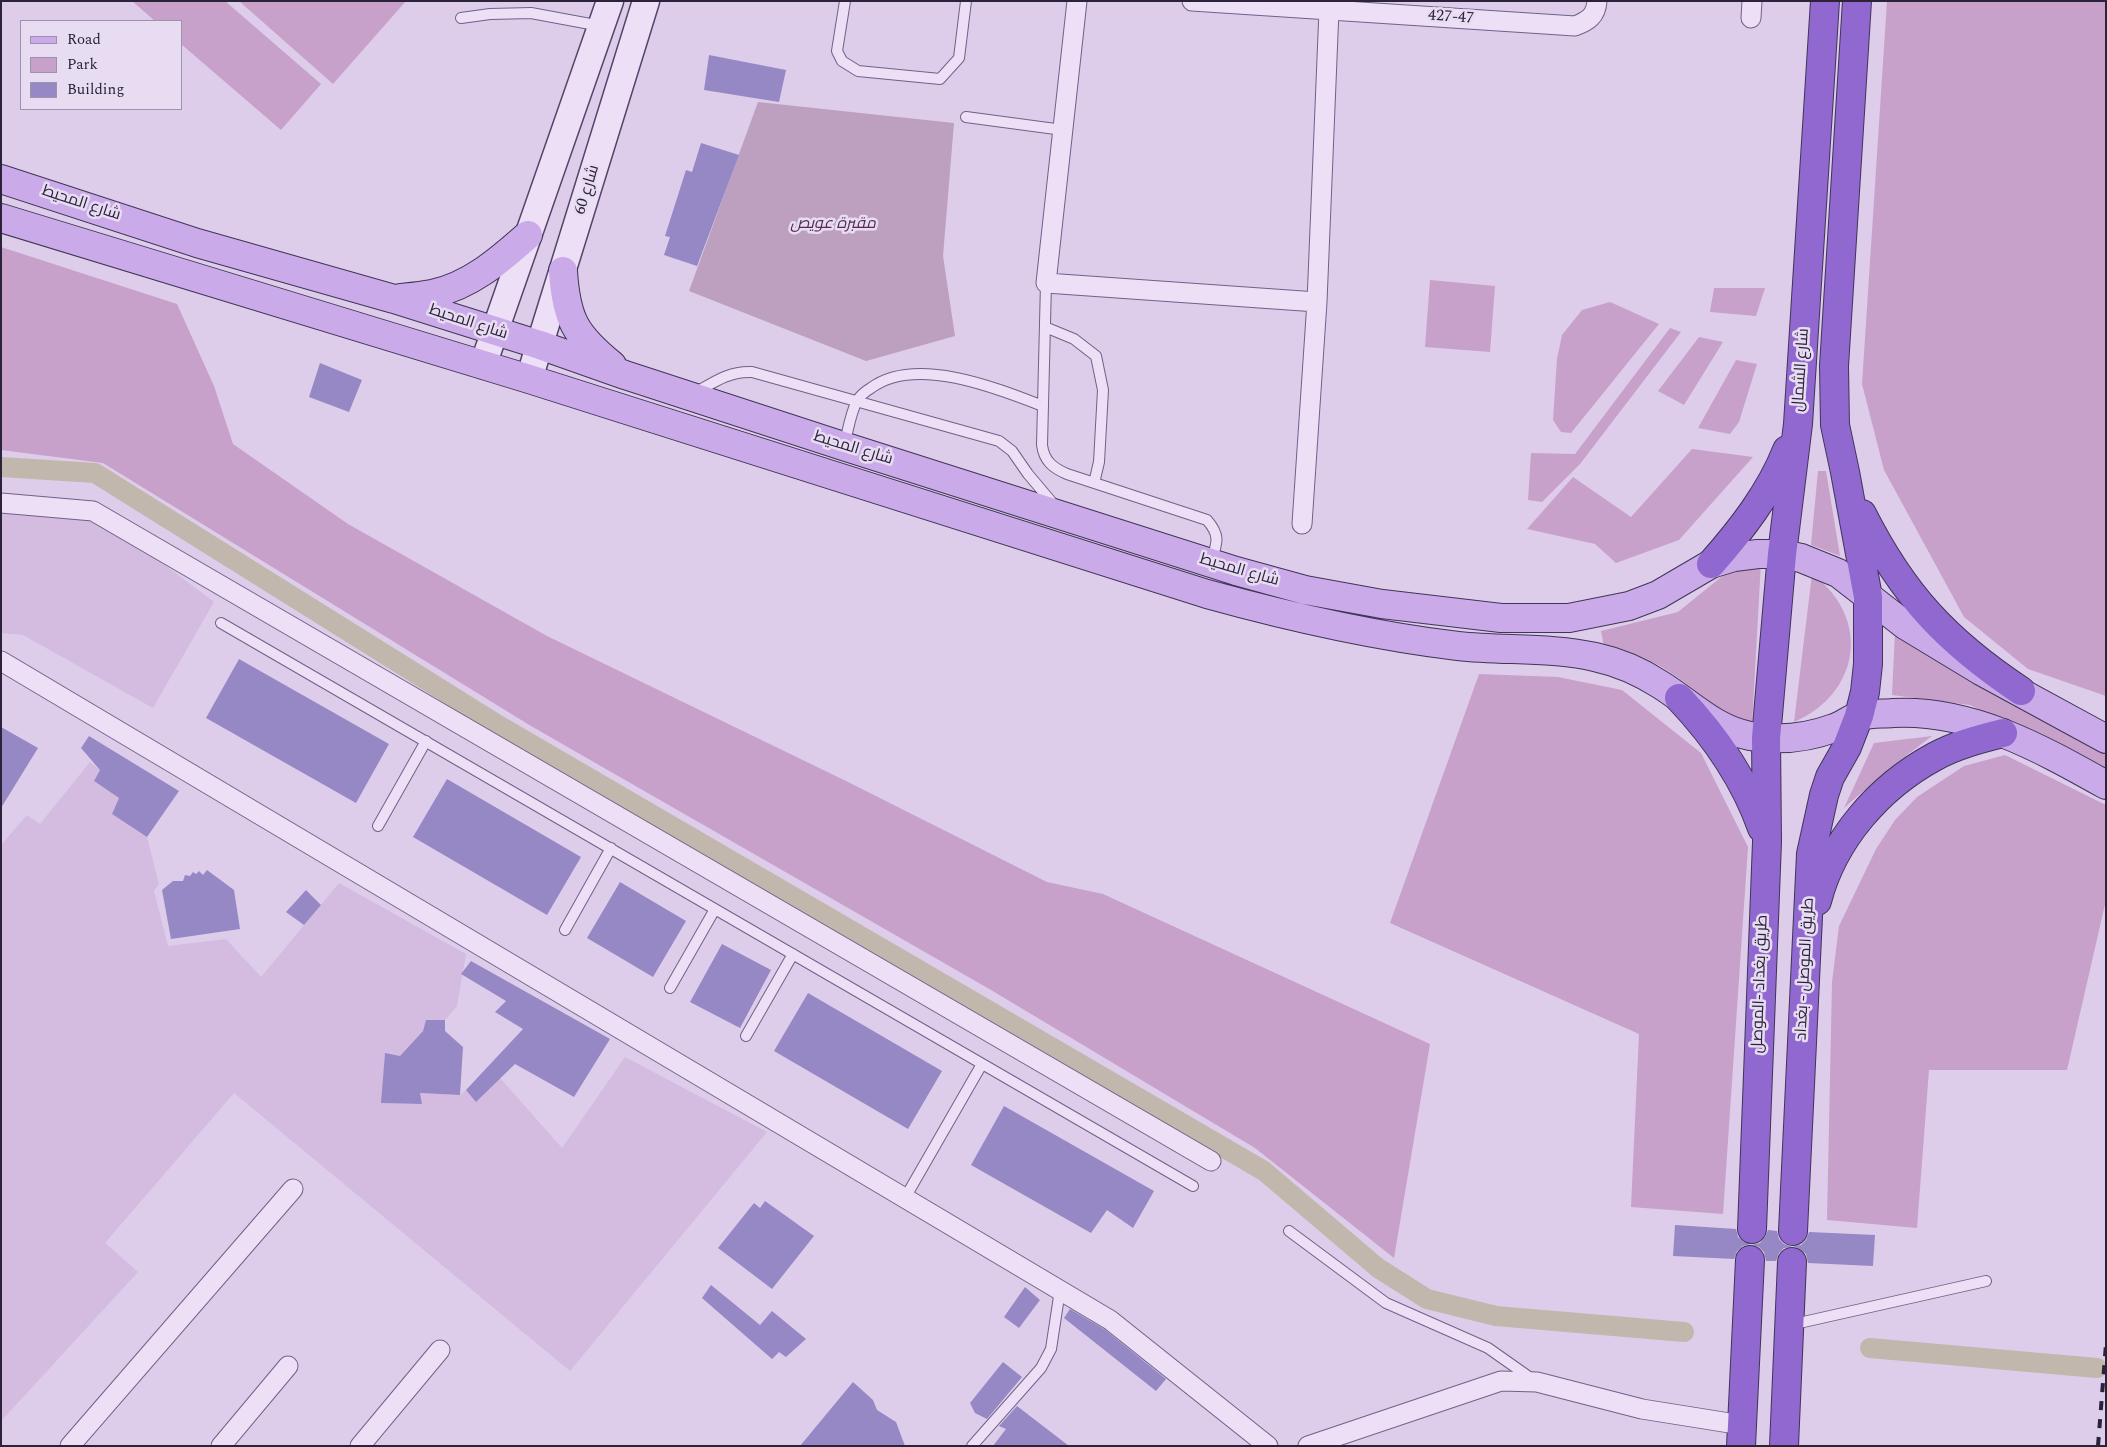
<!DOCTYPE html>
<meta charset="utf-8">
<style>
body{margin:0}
#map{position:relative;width:2107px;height:1447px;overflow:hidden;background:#ddcdeb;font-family:Spectral,serif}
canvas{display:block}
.frame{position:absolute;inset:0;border:2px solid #2a2339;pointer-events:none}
.legend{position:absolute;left:20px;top:20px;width:162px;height:90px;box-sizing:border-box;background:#e8dcf3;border:1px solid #9c92a9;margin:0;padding:6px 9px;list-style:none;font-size:15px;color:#2a2339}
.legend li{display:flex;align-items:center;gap:10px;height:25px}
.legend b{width:25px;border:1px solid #9c92a9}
</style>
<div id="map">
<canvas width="2107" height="1447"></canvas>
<div class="frame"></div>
<ul class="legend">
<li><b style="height:6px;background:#cbaae9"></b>Road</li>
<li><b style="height:14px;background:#c7a1c9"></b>Park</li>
<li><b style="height:14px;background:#9687c5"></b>Building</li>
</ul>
</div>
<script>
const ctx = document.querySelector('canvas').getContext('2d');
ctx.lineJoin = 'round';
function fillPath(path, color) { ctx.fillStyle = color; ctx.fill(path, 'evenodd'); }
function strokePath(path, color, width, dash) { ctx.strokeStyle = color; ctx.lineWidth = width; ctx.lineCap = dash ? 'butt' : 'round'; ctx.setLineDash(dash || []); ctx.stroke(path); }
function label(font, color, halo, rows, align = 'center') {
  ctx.font = font + ' Spectral,Cairo,serif'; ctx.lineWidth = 5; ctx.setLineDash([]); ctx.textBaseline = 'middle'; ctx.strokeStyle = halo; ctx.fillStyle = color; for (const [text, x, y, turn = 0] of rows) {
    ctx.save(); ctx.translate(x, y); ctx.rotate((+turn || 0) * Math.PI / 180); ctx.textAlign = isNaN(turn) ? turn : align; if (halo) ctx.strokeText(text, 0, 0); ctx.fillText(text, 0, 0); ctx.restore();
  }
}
fillPath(new Path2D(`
 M1,503l92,8 121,91 -61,106 -130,-73 -22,-2z
 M90,762l10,8 -6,11 25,17 -7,16 35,23 12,47 -5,7 14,55 58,-7 35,38 78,-94 127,71 -9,52 -12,14h-19l-3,11 -23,25 -15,-2 -3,49 40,1 -2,-11 40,2 6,-5 10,11 24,-23 62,70 63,-91 142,75 -197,239 -336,-278 -129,150 33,29 -135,147 -2,-1v-573l26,-30 13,9z`), '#d4bbe0');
fillPath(new Path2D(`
 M132,1h93l96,83 -40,46 -100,-86v-23h-26z
 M239,1h167l-73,83z
 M1887,1h219v695l-78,-27 -64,-52 -80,-147 -22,-86z
 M1,247l176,57 37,82 19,58 115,80 199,112 299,145 201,101 56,12 327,150 -36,214 -139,-110 -264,-158 -460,-264 -428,-263 -102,-13z
 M1430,280l65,6 -5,66 -65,-5z
 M1714,288h51l-9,28 -46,-4z
 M1610,302l49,22 -88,109 -10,-1 -8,-12 4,-61 5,-24 20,-25z
 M1670,328l11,4 -101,132 -38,38 -14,-2 3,-47 44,1z
 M1699,337l24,5 -39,63 -26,-14z
 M1736,360l21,4 -18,58 -9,12 -32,-6z
 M1692,449l61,8 -74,83 -63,23 -21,-19 -68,-15 46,-52 58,40z
 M1818,471h8l14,85 -29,-11z
 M1761,562l-9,163c-32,-11 -56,-36 -84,-54 -19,-13 -41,-18 -64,-24l-3,-16 77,-19 48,-39z
 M1812,574c60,44 48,120 -18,148z
 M1895,631l211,121v20l-136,-67 -78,-10z
 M1479,674l79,3 64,13 79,63 47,94 -25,367 -92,-7 8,-173 -249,-111z
 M1932,736l-42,32 -46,40 30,-65z
 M2005,755l101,50v95l-39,170h-138l-12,158 -90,-8 5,-238 7,-56 37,-77 19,-29 22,-23 47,-31z`), '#c7a1c9');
fillPath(new Path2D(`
 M758,102l196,21 -11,133 12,80 -89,25 -177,-70z`), '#bd9fbf');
strokePath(new Path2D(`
 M1,467l94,6 403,252 766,446 114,97 49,31 69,17 188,16
 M1870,1348l227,20`), '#c1b7ac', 20);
fillPath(new Path2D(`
 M709,55l77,15 -7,32 -75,-12z
 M701,143l38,12 -42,111 -33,-11 6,-18 -5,-1 21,-66 6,2z
 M320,363l42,17 -13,32 -40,-15z
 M239,659l150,85 -33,59 -150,-85z
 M1,727l37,21 -37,60z
 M89,736l90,55 -32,46 -35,-23 7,-16 -25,-17 6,-11 -19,-22z
 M447,779l134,78 -34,58 -134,-78z
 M207,870l27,20 6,39 -69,10 -9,-49 11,-9h10l2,-6 5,1 3,-4 3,2 3,-3 4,4z
 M620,882l66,39 -33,56 -66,-39z
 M306,890l15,15 -17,20 -18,-13z
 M722,944l49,26 -31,58 -50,-26z
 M471,961l139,78 -36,58 -59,-33 -39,38 -10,-12 57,-61 -28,-17 11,-11 -45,-27z
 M808,993l134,78 -34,58 -134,-78z
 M426,1020h19v11l18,16 -3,48 -40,-2 2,11 -41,-1 4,-50 15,3 23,-25z
 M1004,1106l150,85 -21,37 -26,-18 -16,23 -120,-68z
 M765,1201l49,35 -42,53 -54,-41 36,-45 6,5z
 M1675,1225l61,4 2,8 6,5 7,2 -8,2 -6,5 -3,8 -61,-3z
 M1768,1230l9,1 2,8 5,5 8,3 -8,1 -5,5 -3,8h-10l-2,-9 -5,-5 -8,-2 9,-2 5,-6z
 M1809,1232l66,3 -2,31 -65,-3 -2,-9 -6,-5 -7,-3 8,-1 5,-5z
 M711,1285l49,40 12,-14 34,28 -20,18 -7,-5 -7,7 -70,-61z
 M1025,1287l15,13 -21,28 -15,-11z
 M1070,1309l34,20 62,50 -10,12 -92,-73z
 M1003,1362l19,15 -35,42 -12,-6 -5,-10z
 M853,1382l20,18 4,10 19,12 9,24h-105z
 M1017,1406l52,40h-76l13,-17 -7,-3z`), '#9687c5');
const lane = new Path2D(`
 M845,1l-8,50 5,10 16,10 82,8 19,-21 7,-57
 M461,18l29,-4 41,-1 70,13
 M966,117l97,13
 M1046,283l-4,162c2,16 11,23 25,29l140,46c14,16 10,23 4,42
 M1045,327l29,12 22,17 7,34 -4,72 -5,21
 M695,393c19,-11 34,-22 57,-21l247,69 13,10 16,23 27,32
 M844,445c4,-13 6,-31 13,-44 3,-5 9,-10 14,-13 44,-33 126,0 172,18
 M221,623l972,563
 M378,826l48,-85
 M565,930l46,-82
 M670,988l45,-79
 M746,1036l47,-82
 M905,1198l77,-134
 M1289,1231l97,72 102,45 44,31
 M1790,1325l196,-44
 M972,1446l69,-78 10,-19 9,-59`);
const street = new Path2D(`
 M1077,1l-31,282 271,19
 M1192,1l383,25c13,-5 21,-10 22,-25
 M1751,18l1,-17
 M1,503l92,8 1118,650
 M1302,524l15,-222 12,-292
 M1,661l1109,659 158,126
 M70,1446l223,-257
 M221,1446l67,-80
 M360,1446l80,-96
 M1308,1446l193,-65 36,1 105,27 100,16`);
const secondary = new Path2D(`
 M483,365l127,-364
 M529,379l117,-378`);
const primary = new Path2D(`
 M1,179l196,64 197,56 146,46 85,30 218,71 393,125 69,19 77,14 119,14h68l60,-12 29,-11 53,-31 23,-7 24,-3h24l19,4 37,15 67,52 76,46 125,68
 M1,218l528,161 678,215c83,23 166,42 251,52 46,5 93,1 137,11 23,5 46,15 66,28 30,19 53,44 89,51 29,5 57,2 84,-8 9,-3 17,-10 26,-12 10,-3 22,-2 33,-3 78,-4 147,35 213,72
 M563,271c3,48 12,64 49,94
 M401,298c10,-1 21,-2 31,-4 38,-8 68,-34 96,-59`);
const highway = new Path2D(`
 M1862,514c41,81 84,127 159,177
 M1711,564c30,-34 59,-71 76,-114
 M1679,698c36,38 65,79 83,130
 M1817,901c16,-62 62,-114 117,-144 22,-12 45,-18 69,-24
 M1752,1229l15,-387 -1,-104 16,-184 16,-130 27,-423
 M1793,1231l18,-377 13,-59 6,-18 17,-30 12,-31 6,-24 3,-28v-67l-23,-125 -10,-47 -1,-59 23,-365
 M1741,1446l9,-186
 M1784,1446l8,-184`);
strokePath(lane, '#6f6287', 12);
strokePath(street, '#6f6287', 21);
strokePath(secondary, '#514569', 29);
strokePath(primary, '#3f3556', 30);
strokePath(highway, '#3f3556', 30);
strokePath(lane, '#ecdff6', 10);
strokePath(street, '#ecdff6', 19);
strokePath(secondary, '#ecdff6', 26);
strokePath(primary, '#cbaae9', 28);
strokePath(highway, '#9168d0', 28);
strokePath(new Path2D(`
 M2098,1446l8,-102`), '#2a2339', 4, [9, 9]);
label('16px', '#2a2339', '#e8dcf3', [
 ["427-47",1451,18,4],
 ["شارع 60",588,190,-73],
 ["شارع المحيط",81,204,18],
 ["شارع المحيط",468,323,18],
 ["شارع الشمال",1802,370,-86],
 ["شارع المحيط",853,449,17],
 ["شارع المحيط",1239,571,16],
 ["طريق الموصل - بغداد",1806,969,-87],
 ["طريق بغداد -الموصل",1761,984,-88]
]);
label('italic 16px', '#542c50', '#e8dcf3', [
 ["مقبرة عويص",833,225]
]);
</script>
